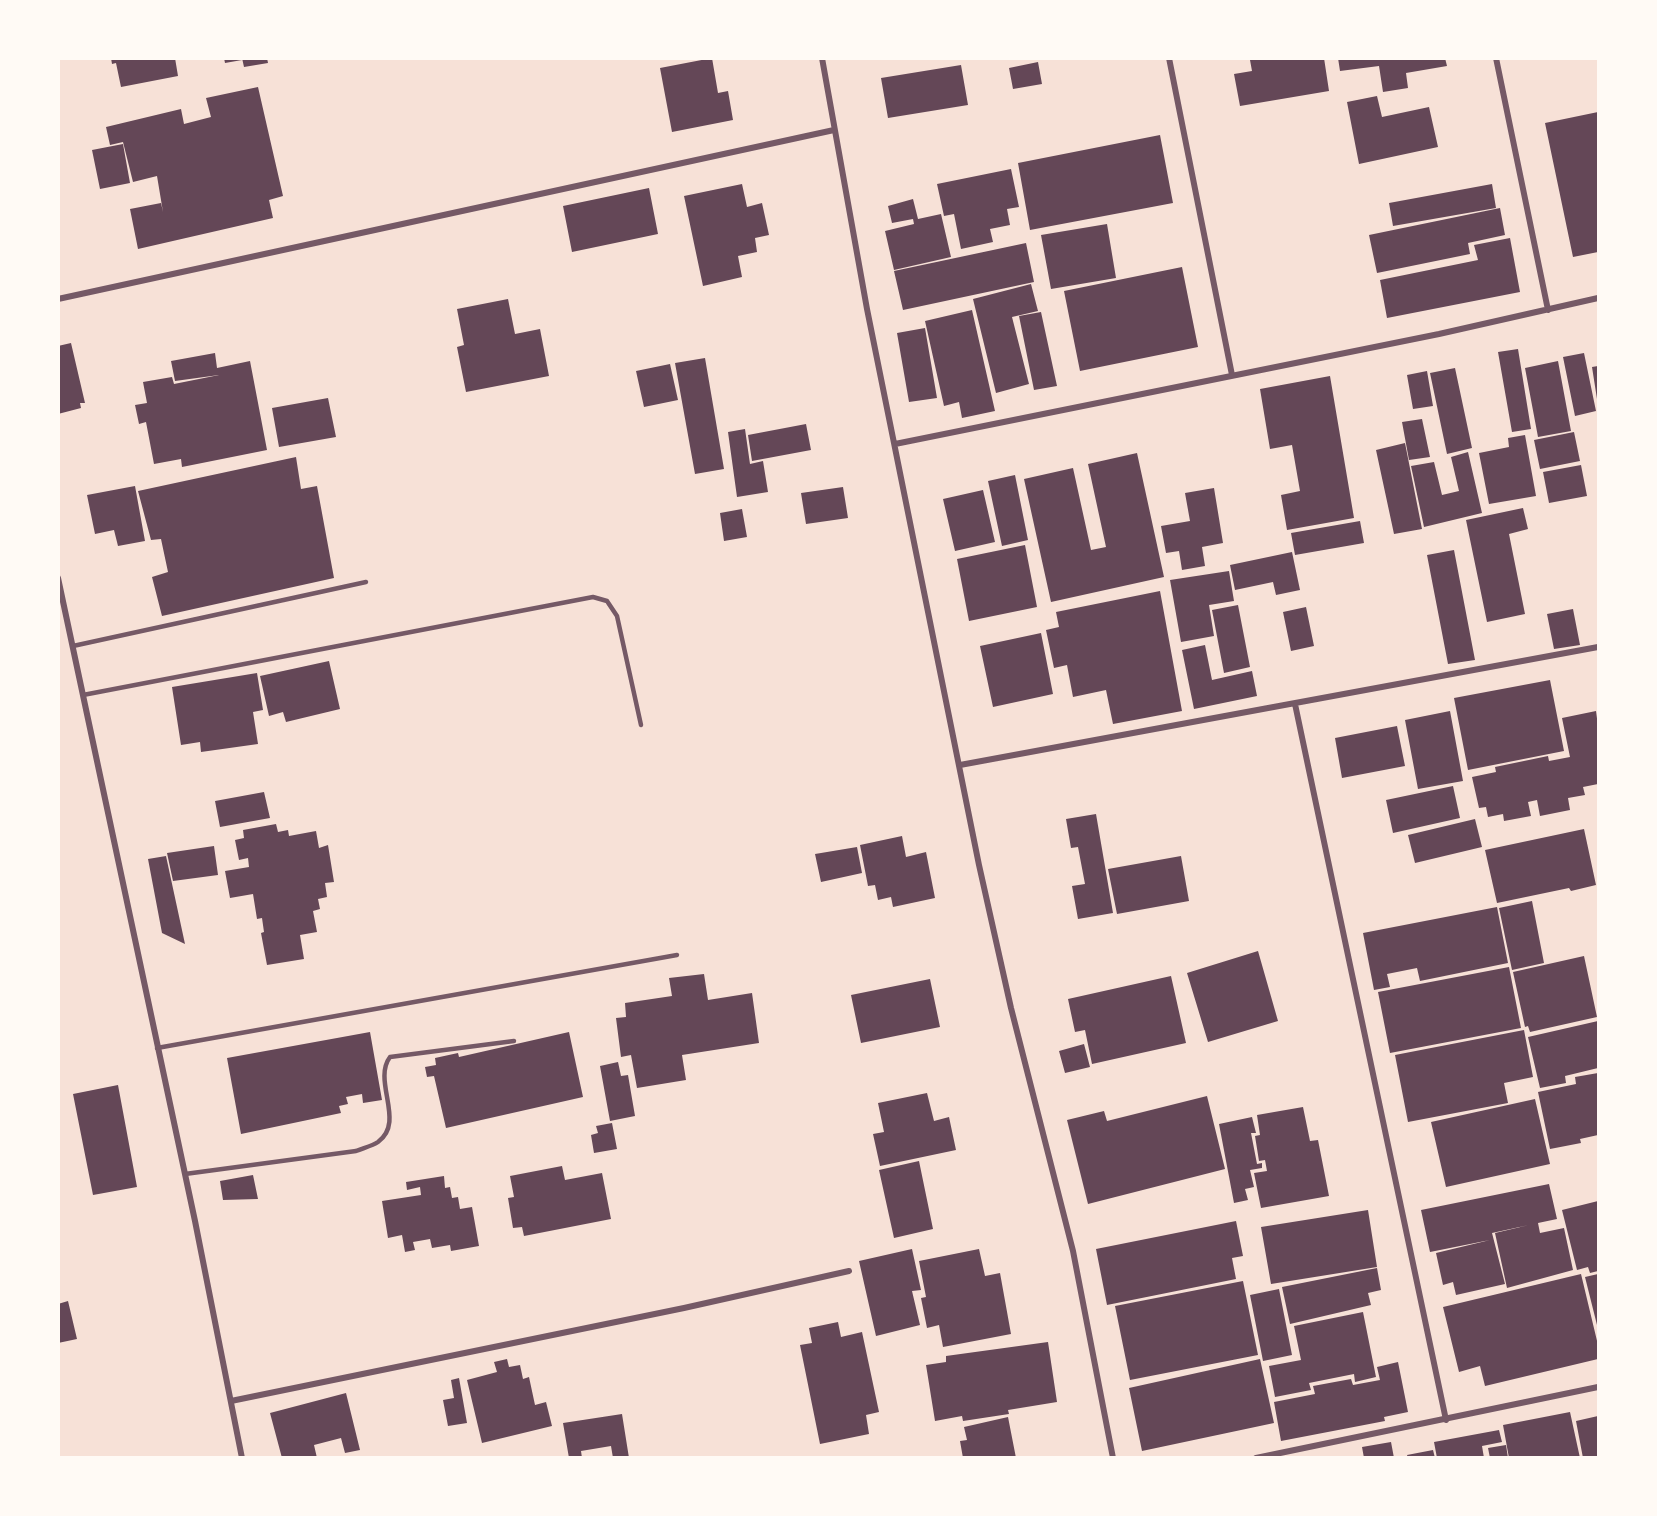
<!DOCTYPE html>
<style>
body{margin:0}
#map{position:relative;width:1657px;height:1516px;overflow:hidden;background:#f7e1d7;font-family:"Public Sans",sans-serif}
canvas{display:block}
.frame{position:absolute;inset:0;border:60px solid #fffaf5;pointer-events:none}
</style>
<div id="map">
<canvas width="1657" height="1516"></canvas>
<div class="frame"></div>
</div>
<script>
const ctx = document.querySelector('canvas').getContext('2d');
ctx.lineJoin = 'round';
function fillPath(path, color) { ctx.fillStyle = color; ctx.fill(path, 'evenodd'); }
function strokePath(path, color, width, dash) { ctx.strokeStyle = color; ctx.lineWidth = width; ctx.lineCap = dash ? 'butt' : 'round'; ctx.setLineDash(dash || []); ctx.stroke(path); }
fillPath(new Path2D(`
 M111,58h64l3,18 -57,11 -5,-24 -4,1z
 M224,58h18v2l-17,3z
 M242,58h25l1,5 -24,4z
 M712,58l6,35 10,-2 5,29 -61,12 -12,-64z
 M1260,58h64l5,33 -89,15 -6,-32 18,-3 -2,-11z
 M1338,58h107l2,8 -41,7 2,15 -25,4 -4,-26 -39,5z
 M1038,62l4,22 -29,5 -4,-21z
 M961,65l7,40 -80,13 -7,-40z
 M258,87l25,109 -14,4 4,18 -135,31 -8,-40 31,-6 2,9 -6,-36 -24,6 -10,-40 -13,3 -4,-18 75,-18 3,15 27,-7 -5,-19z
 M1377,96l5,21 47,-10 9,40 -79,17 -12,-62z
 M1598,112v140l-25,5 -28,-134z
 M1160,135l13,68 -143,27 -12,-67z
 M123,144l7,39 -30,6 -8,-39z
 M1011,169l8,38 -12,2 3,16 -20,4 3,13 -32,7 -7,-35 -10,2 -7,-32z
 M742,184l5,23 15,-4 7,32 -14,3 2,14 -19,4 4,21 -39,9 -19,-90z
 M1492,184l4,24 -103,18 -4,-23z
 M649,188l9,46 -86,18 -9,-46z
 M913,199l5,20 23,-5 10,43 -57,13 -9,-39 29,-7 -1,-5 -21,4 -4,-17z
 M1500,208l5,27 -37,8 2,11 -93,19 -8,-38z
 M1107,224l9,54 -65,11 -10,-54z
 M1510,238l10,54 -133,26 -7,-38 98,-20 -4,-15z
 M1026,243l8,39 -131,28 -9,-39z
 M1182,267l16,80 -118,24 -16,-80z
 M1031,284l7,27 -26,6 17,67 -33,9 -23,-94z
 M508,299l7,35 25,-5 9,47 -83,16 -9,-45 7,-2 -7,-36z
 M972,310l23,101 -33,7 -3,-16 -15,4 -19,-85z
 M1041,312l16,74 -23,4 -15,-74z
 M925,328l12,70 -28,4 -12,-69z
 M71,343l14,60h-5l1,5 -23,6v-68z
 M1518,349l13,80 -19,3 -14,-80z
 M215,353l2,15 33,-7 17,89 -85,17 -1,-8 -27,5 -8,-42 -7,2 -4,-19 12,-2 -4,-21 29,-5 2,7 45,-9 -44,6 -4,-20z
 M1584,353l12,58 -21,5 -12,-59z
 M705,358l19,111 -29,5 -20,-111z
 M1558,361l13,70 -33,6 -13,-69z
 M670,364l8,36 -34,7 -8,-36z
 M1598,366v33h-1l-5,-32z
 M1455,368l17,80 -25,6 -17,-81z
 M1427,371l6,35 -20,3 -6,-34z
 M1330,376l24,142 -67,12 -6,-35 19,-4 -8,-46 -22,4 -10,-60z
 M328,398l8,39 -57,10 -7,-39z
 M1422,419l8,38 -21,3 -7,-38z
 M806,424l5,26 -59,11 -4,-26z
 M745,429l5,35 13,-3 5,31 -31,5 -9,-65z
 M1574,432l6,29 -40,8 -6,-29z
 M1525,435l11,61 -47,8 -10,-51 30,-6 -1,-9z
 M1405,443l17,86 -28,5 -18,-84z
 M1468,452l14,61 -58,14 -13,-61 23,-4 8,33 17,-4 -8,-34z
 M1137,453l27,124 -113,25 -27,-123 49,-11 18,82 15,-3 -18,-83z
 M296,457l5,32 16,-3 17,92 -172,38 -10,-39 16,-5 -7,-33 -10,1 -13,-49z
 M1581,465l6,31 -38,7 -6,-31z
 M1015,475l13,65 -26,6 -14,-65z
 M135,486l10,55 -27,5 -4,-16 -19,4 -8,-39z
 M843,487l5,31 -42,6 -5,-31z
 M1214,488l9,55 -21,4 3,19 -23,4 -3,-19 -13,2 -5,-27 29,-5 -5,-28z
 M983,490l12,52 -40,9 -12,-52z
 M1523,508l5,21 -19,5 16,80 -38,8 -21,-102z
 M742,509l5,28 -23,4 -4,-28z
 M1360,521l4,22 -69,12 -4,-22z
 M1025,545l12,62 -68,14 -12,-62z
 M1454,550l21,110 -27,4 -21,-109z
 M1292,552l8,38 -24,5 -3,-13 -38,8 -5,-25z
 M1229,571l5,30 -25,4 5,31 -33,6 -11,-62z
 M1160,591l22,120 -69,13 -7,-34 -33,7 -6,-32 -13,3 -8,-38 13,-3 -3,-15z
 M1238,605l12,62 -26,6 -12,-63z
 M1306,607l8,39 -23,5 -8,-39z
 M1573,609l7,36 -26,4 -7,-35z
 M1041,633l12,61 -60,13 -13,-61z
 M1205,645l7,35 40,-9 5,25 -63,13 -12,-59z
 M329,661l11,48 -54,13 -3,-10 -14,4 -9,-40z
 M257,673l6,37 -10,2 5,32 -57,8 -1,-10 -19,3 -9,-58z
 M1550,680l14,71 -96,19 -14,-72z
 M1450,711l13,70 -45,8 -13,-69z
 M1596,711l2,15v58l-15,3 2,8 -17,3 2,12 -30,6 -3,-16 -9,2 3,14 -27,5 -1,-7 -15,3 -2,-10 -7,1 -7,-31 24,-5 -1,-5 53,-11 1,5 21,-4 -8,-39z
 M1397,726l8,40 -63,12 -7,-40z
 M1453,786l7,32 -67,15 -7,-33z
 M264,792l6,26 -50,9 -5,-26z
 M1096,814l17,99 -35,6 -6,-33 13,-2 -7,-37 -7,1 -5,-29z
 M1475,819l7,28 -67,16 -7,-28z
 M276,824l2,8 10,-2 1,6 27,-5 3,17 9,-3 6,37 -9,1 2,14 -9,2 2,10 -7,2 4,21 -17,3 4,24 -37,6 -6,-32 3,-1 -2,-14 -5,1 -4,-25 -23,4 -5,-27 24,-4 -1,-9 -9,2 -4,-20 9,-2 -1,-8z
 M1584,829l12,56 -25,6 -2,-3 -72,15 -12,-53z
 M902,836l4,21 20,-5 9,46 -42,9 -2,-10 -13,3 -3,-15 -7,1 -8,-41z
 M214,846l4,29 -45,6 -6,-28z
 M857,847l5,26 -41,9 -6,-28z
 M166,856l19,88 -23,-11 -14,-74z
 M1181,856l8,45 -72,13 -9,-45z
 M1532,901l12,62 -32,7 -13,-62z
 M1497,907l11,56 -88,18 -3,-13 -30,6 3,13 -16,3 -11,-57z
 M1258,951l20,70 -70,21 -21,-69z
 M1584,956l13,61 -67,15 -2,-6 -3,1 -12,-55z
 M1509,967l12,61 -131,25 -12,-61z
 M704,974l4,26 44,-7 7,50 -77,12 4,25 -49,8 -6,-33 -10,2 -5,-39 10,-1 -1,-14 47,-7 -3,-18z
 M1171,976l15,67 -94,21 -7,-34 -10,2 -7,-33z
 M930,979l10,48 -79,16 -10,-48z
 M1598,1021v47l-33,8 1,7 -26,5 -12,-51z
 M1524,1030l9,47 -29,6 4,20 -100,19 -13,-67z
 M370,1032l12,68 -19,3 -1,-9 -16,3 2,7 -9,2 2,7 -100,21 -14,-76z
 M569,1032l14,65 -137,31 -12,-52 -7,1 -2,-10 11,-2 -1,-7 23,-5 1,4z
 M1084,1044l6,23 -25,6 -6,-22z
 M618,1062l3,14 7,-1 7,41 -25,5 -10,-55z
 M1598,1073v62l-18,4 1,4 -31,6 -12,-57 38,-8 -1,-7z
 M118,1085l19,102 -44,8 -20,-101z
 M927,1093l7,28 15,-4 7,33 -76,16 -7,-32 11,-2 -6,-29z
 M1207,1096l18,73 -137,35 -21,-84 37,-9 3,10z
 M1535,1099l15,65 -104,23 -15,-65z
 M1303,1107l7,34 8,-1 11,56 -68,12 -7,-35 13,-2 -2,-11 -6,1 -4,-25 5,-1 -3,-20z
 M1252,1117l4,16h-5l6,31 5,-1v5l-12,2 4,17 -9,2 3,11 -14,3 -15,-79z
 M612,1123l5,26 -23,4 -3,-18 7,-2 -2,-7z
 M919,1161l14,68 -39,9 -15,-68z
 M562,1166l3,14 37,-7 9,46 -87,17 -2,-9 -9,1 -5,-30 6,-1 -4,-21z
 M253,1175l5,24 -35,1 -3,-19z
 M444,1176l1,12 5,-1 2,11 6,-1 2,12 12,-2 7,39 -28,5 -1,-6 -18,3 -2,-9 -17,3 2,8 -10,2 -3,-17 -14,3 -6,-37 39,-6 -1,-8 -13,3 -1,-8z
 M1549,1184l8,35 -19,4 2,10 24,-5 9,42 -66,18 -12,-55 34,-8 -37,8 13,51 -49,11 -3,-13 -10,3 -7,-32 54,-13 -60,12 -9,-42z
 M1598,1201v70l-8,2 -2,-6 -11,3 -15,-60z
 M1368,1210l9,57 -106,17 -10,-57z
 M1236,1221l7,35 -11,2 4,21 -129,26 -11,-56z
 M912,1249l9,41 -9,1 8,34 -44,11 -17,-75z
 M979,1249l6,27 15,-3 11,61 -68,13 -4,-22 -12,3 -6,-30 5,-1 -7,-36z
 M1377,1268l4,22 -13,3 3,12 -81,19 -8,-37z
 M1581,1274l17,71v14l-113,27 -5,-20 -21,6 -16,-65z
 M1598,1274v55l-13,-52z
 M1243,1281l15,74 -128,25 -15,-74z
 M1279,1289l13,66 -29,6 -13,-66z
 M68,1301l9,38 -19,4v-39z
 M1363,1312l13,65 -21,5 -1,-8 -45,9 2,7 -36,7 -6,-31 32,-6 -7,-34z
 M838,1322l3,15 21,-5 17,80 -13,3 3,19 -49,10 -20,-99 12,-2 -3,-15z
 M1048,1342l9,60 -49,8 1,4 -46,7 -1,-5 -27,5 -9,-56 20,-3v-6z
 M507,1359l2,8 11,-2 3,14 6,-2 6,28 11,-3 6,24 -70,17 -15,-63 30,-8 -3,-10z
 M1260,1359l14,64 -132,28 -13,-63z
 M1398,1362l10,50 -24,5 1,4 -104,20 -7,-39 41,-8 -2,-8 38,-7 2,6 27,-5 -3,-13z
 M459,1378l8,45 -19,3 -5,-26 11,-2 -3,-18z
 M346,1393l14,57 -15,3 -4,-15 -27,7 3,13h-35l-12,-45z
 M1570,1412l10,46h-71l-6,-33z
 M622,1414l7,44h-16l-2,-12 -30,5 1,7h-13l-6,-35z
 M1598,1416v42h-15l-7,-37z
 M1008,1417l8,41h-53l-3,-17 7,-1 -3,-13z
 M1499,1430l3,12 -20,4 2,12h-47l-3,-16z
 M1391,1442l3,16h-30l-2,-11z
 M1506,1445l2,13h-18l-2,-10z
 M1433,1450l2,8h-27l-1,-3z`), '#644757');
strokePath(new Path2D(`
 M73,646l293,-64
 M83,695l510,-98 14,4 10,15 24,109
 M157,1048l520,-93
 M185,1174l171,-23c7,-3 16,-5 22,-9 28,-20 -6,-61 12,-85l124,-16`), '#755966', 4.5);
strokePath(new Path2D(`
 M822,58l45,251 112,556 32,143 62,243 40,207
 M1169,58l63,317
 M1496,58l52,252
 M58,299l776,-169
 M895,444l544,-110 159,-36
 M58,578l137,643 47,237
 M1295,704l151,716
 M960,765l638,-118
 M231,1401l453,-93 165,-37
 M1256,1458l342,-71`), '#755966', 6);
</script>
